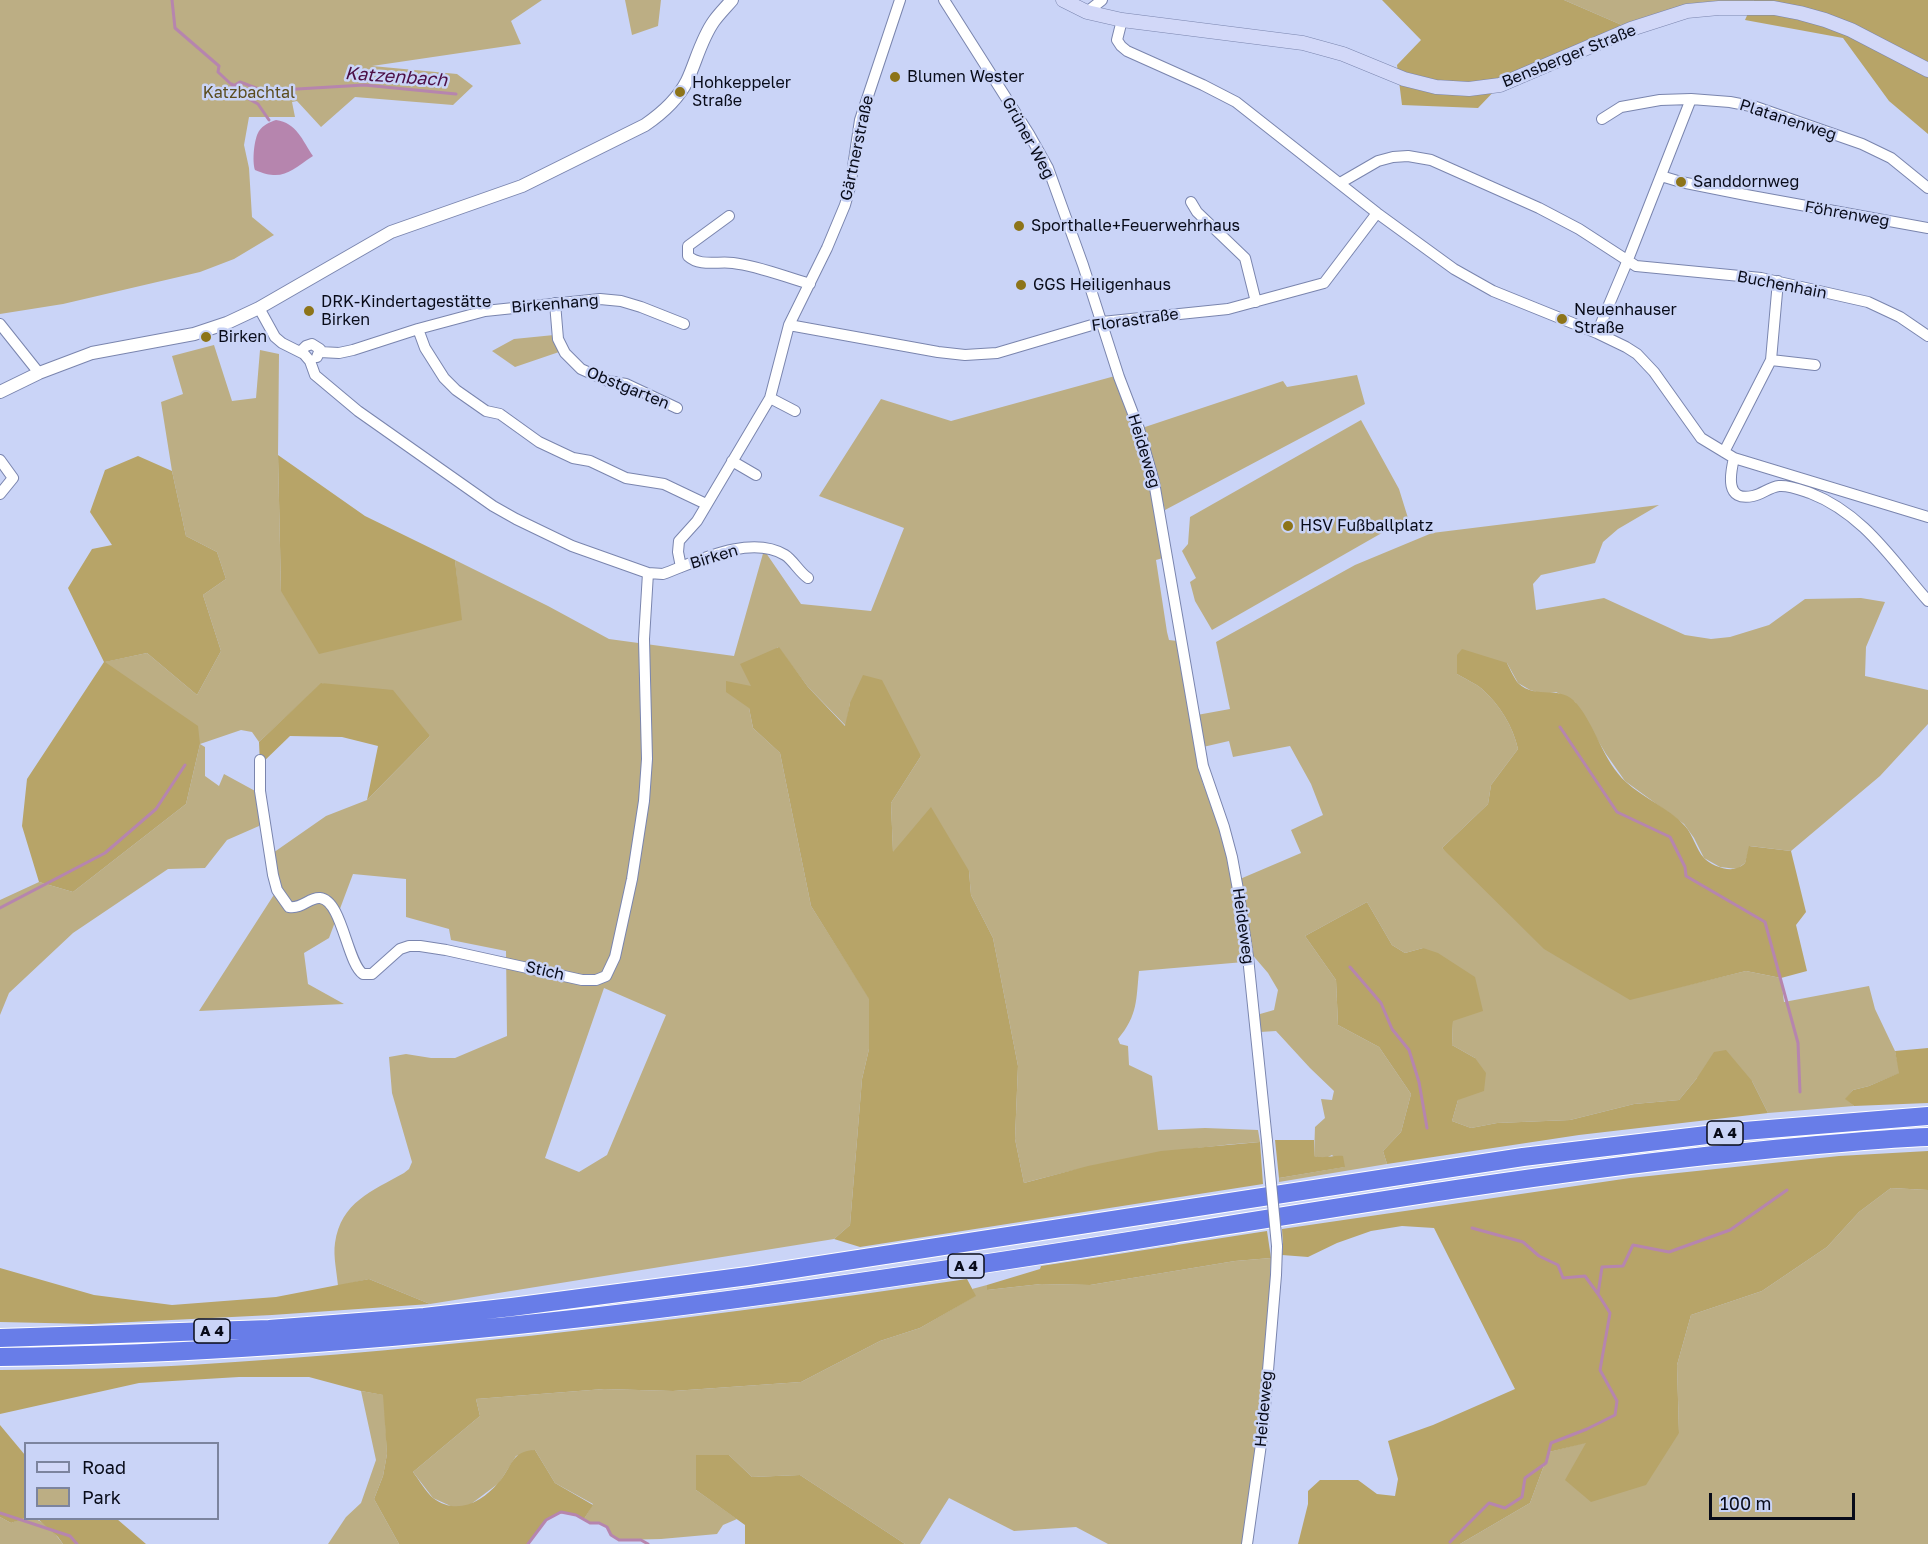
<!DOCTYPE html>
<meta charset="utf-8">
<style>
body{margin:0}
#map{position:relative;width:1928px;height:1544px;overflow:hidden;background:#cad4f7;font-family:"Golos Text",sans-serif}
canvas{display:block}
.legend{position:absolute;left:24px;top:1442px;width:195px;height:78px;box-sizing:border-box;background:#cad4f7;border:2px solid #7c849e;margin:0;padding:8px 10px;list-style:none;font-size:18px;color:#080b19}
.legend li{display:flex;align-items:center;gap:12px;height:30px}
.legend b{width:30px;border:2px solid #7c849e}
.scale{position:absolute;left:1709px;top:1493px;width:146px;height:27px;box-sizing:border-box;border:3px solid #080b19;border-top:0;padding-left:8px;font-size:18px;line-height:21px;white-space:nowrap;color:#080b19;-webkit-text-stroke:4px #cad4f7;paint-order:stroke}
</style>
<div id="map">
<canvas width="1928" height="1544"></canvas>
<ul class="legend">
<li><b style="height:8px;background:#d2d8f8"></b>Road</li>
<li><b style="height:16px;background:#bcae84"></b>Park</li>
</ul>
<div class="scale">100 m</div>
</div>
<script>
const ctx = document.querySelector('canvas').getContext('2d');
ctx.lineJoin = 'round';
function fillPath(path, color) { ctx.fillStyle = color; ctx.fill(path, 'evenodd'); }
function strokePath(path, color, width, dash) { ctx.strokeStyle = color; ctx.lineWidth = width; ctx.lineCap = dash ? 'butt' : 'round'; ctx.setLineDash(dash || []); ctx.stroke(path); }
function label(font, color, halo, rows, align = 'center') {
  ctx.font = font + ' "Golos Text",sans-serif'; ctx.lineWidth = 5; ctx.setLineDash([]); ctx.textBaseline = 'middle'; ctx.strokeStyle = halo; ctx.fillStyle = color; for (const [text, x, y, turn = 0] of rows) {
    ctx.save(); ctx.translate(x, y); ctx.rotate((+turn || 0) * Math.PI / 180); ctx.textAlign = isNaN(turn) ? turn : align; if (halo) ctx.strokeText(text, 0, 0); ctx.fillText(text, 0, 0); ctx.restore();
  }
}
fillPath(new Path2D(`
 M0,0h542l-31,21 10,23 -149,22 85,8 16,12 -20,19 -98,-8 -34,30 -24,-26 -5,1 3,15h-46l-5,28 5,23 3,49 22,18 -40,24 -34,13 -137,32 -63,10z
 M625,0h36l-3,26 -26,9z
 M1564,0h190l-3,8h-32l-88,21z
 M554,335l5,17 -44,15 -23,-16 22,-12z
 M214,345l18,56 24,-3 4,-48 19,4 -1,101 3,136 180,29 -6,-60 93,46 61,33 125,17 30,-106 37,54 70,7 33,-83 -85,-32 62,-97 70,22 164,-45 19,54 22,78 7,50 -7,2 11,72 2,8 8,1 18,111 8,32 14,35 11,40 16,103 -105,9c-3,29 -1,44 -21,68l2,5 8,2 1,19 23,11 6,54 47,-2 53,2 2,12c-84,6 -156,19 -236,41l-9,-44 3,-73 -25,-128 -22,-43 -2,-24 -76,-18 -2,-50 30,-47 -71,-53 -4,23 -38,-39 -30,-40 -26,39 -3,22 4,20 27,25 31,153 58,92v51l-7,30 -12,146 -16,14 -404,65 -61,-25 -31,7c-1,-13 -5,-30 -3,-43 6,-41 37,-52 69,-70l5,-4 3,-7 -20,-69 -3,-36 17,-3 25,4h24l52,-22 -1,-85 -55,-11 -2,-11 -43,-12v-38l-53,-5 -24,64 -25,15 4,31 36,20 -145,7 78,-121 -7,-35 56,-39 41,-16 63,-64 -108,-53 -63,59 -7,-10 -11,-2 -41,14 5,3v29l14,10 5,-12 33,18 5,29 -3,5 -32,14 -22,28 -37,1 -95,64 -64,60 -9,22v-115l39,-18 34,10 113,-88 14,-60 -96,-82 43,-9 50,42 24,-44 -18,-56 23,-16 -9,-27 -31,-16 -14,-65 -11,-69 22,-8 -11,-38zM604,988l62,27 -59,140 -28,17 -34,-14z
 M1357,375l8,29 -200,106 -12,-48 -11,-34 141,-47 4,6z
 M1361,420l38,69 9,29 -196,112 -17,-29 -5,-19 6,-4 -14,-27 6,-7 2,-27z
 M1659,505l-41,24 -15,13 -8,21 -54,12 -8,9 3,26 68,-12 81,37 26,4 19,-2 39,-12 36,-26 56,-1 24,4 -19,45 -1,29 63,14v34l-48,52 -89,75 -41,-5 -5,17 -8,6 -17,-2 -16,-9 -10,-20 -10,-14 -59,-43 -19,-27 -31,-52 -19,-10 -13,2 -13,-4 -12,-7 -11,-20 -50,11c8,5 18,9 25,15 17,15 31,37 36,60l-27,36 -3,19 -46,44 188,151 116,-28 35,7 3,24 85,-16 6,23 20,42 5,22 -31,13 -16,4 -7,9 8,7 -86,7 -16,-32 -55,-3 -18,22 -45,4 -64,16 -73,3 -26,5 -19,-7 6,-21 17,-42 -23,-13 1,-24 -30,-73 -18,5 -13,-8 -25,-43 -62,34 31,44 2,45 41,22 32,47 -10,38 -18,19 4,13 -108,18v-4l65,-11 -12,-12 -8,4 -10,-3 1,-29 10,-9 -4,-19 11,1 2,-9 -24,-23 -34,-37 -16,1v-18l14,-4 4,-20 -10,-17 -18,-21 -10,-73 61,-26 -10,-23 32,-15 -12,-31 -21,-38 -57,11 -4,-16 -26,6 -6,-32 33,-6 -14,-67 139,-77 77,-32z
 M1891,1188l37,2v354h-468l70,-41 19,-51 38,-10 92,-9 -2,-68 14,-50 71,-24 65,-44 32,-35z
 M1271,1258c-2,96 -15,191 -27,286h-136l-32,-17 -62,4 -65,-33 -29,46h-15l-105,-69 -48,2 -23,-22h-33v35l41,29 -14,6 -6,9 -56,5 -42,1 -8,-5 -4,-8 -8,-4h-9l-6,-4 9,-15 -38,-21 -20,-33 -19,6 -17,27 -32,24 -12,1 -22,-10 -20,-26 67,-56 -4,-17 128,-10 69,2 128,-9 79,-41 40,-13 55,-32 -3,-7 15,-4v5l54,-6 49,1 145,-24z
 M361,1391l23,4 3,59 -4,22 -9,23 25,45h-71l18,-27 15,-14 15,-43z
 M0,1517l11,6c5,-2 10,-5 14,-5 16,-2 29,14 38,26h-63z`), '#bcae84');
fillPath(new Path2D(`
 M1382,0h182l67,29 -131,56 -22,23 -76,-3 -5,-40 24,-25z
 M1754,0h174v134l-39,-33 -46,-63 -98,-18z
 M278,455l87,61 90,44 7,60 -143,34 -38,-63z
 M138,456l34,15 14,65 31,16 9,27 -23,16 18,56 -24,44 -50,-42 -42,9 93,64 2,18 -14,60 -113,88 -34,-10 -17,-56 5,-47 77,-117 -36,-74 24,-39 20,-4 -22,-33 15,-42z
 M779,647l29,40 37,39 5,-23 13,-28 19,5 39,76 -30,47 2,49 38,-45 38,64 2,24 22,43 25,128 -3,73 9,44 64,-17 73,-15 99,-9 3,42 -403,63 -26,-8 16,-14 12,-146 7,-30v-50l-58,-93 -31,-153 -27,-25 -4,-20 -23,-16v-11l25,5 -11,-22z
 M1462,649l45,14c3,6 7,15 11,20 19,18 42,0 59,21 19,23 26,57 49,78 17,16 43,26 59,44 8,9 11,23 19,32 6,7 24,14 33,10 3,-1 6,-3 8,-5l4,-17 42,5 15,61 -10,13 11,46 -26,7 -35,-7 -116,29 -86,-51 -102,-101 46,-44 3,-19 27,-36c-5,-23 -19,-45 -36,-60 -7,-6 -17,-10 -25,-15v-19z
 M321,683l72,7 37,46 -63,64 11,-54 -36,-9 -52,-1 -30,29 -1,-23z
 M1367,902l25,43 13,8 18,-5 15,5 37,24 8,34 -30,10 -1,24 23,13 11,15 -2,18 -26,9 -6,21 19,7 26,-5 73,-3 64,-16 45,-4 18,-22 17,-26 12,-2 26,31 16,32 -189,22 -192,29 -4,-13 18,-19 10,-38 -32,-47 -41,-22 -2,-45 -31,-44z
 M1928,1048v55l-74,3 -9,-7 8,-9 16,-4 30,-13 -4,-22z
 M1275,1140h39v16c11,3 18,-1 29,0l2,11 -66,11z
 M1928,1151v39l-37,-2 -32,24 -32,35 -65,44 -71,24 -14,50 2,68 -33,52 -55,17 -26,-22 21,-37 -37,9 -19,51 -70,41h-162l10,-40v-13l12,-11h38l19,14 18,2 3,-17 -10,-38 45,-16 82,-36 -81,-161 -32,-2 -31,5 -34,12 -29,14 -26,-2 1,-10 -1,-16 348,-51 209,-22z
 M1267,1231l4,27 -36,3 -145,24 -49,-1 -54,6v-5l53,-16 1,-3z
 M0,1268l94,27 78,10 104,-8 93,-18 61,25 -158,11 -181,9 -91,-2z
 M967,1279l9,17 -56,32 -40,13 -79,41 -128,9 -69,-2 -128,10 4,17 -67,56c6,8 13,20 20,26 24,18 49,4 66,-16 13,-15 12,-31 36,-32l20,33 38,22 -9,14c-29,-16 -40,3 -56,25h-129l-25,-45 9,-23 4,-22 -4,-59 -22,-4 -52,-14h-70l-100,6 -139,31v-44c63,-1 127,-1 190,-5 261,-16 519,-48 777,-86z
 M0,1425l25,30v63l-14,5 -11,-6z
 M696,1455h33l23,22 48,-2 105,69h-160v-19l-49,-35z
 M38,1519h79l29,25h-83l-5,-7z`), '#b7a468');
fillPath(new Path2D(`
 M276,120c21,3 26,20 37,36 -23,15 -30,26 -58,14 -3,-9 -1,-31 4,-39 4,-6 11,-9 17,-11z`), '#b685ae');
strokePath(new Path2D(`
 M172,0l3,28 44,38 -1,6 15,14 7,-4 24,9 100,-6 92,9
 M232,84l8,10 18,10 11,16
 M1560,727l57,85 53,25 15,30 1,9 79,46 33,121 2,49
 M0,908l105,-55 51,-44 29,-44
 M1350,967l31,36 11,26 17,21 10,32 8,46
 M1472,1228l51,14 16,14 19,9 5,13 22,-2 13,18
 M0,1513l70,23 7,8
 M1450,1542l39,-39 16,5 17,-11 3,-19 21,-15 5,-20 36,-14 28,-14 2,-14 -17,-31 10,-57 -12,-19 4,-27 21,-1 10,-21 36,7 61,-22 57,-40
 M528,1544l18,-24 15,-8 15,3 14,8h9l8,4 4,8 8,5h22l7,4`), '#b685ae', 3);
const minor = new Path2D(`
 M944,0l85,134 19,34 35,97 36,112 20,52 15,53 49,284 21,61 8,30 7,38 9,62 19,184
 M1087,12l15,-12
 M1122,20l-5,20 4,6 6,5 76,34 33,17 141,111 77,56 39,22 104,42 29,14 11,7 17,18 47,66 33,20 194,59
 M1602,119l19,-12 39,-7 31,-1 39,3 26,5 106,37 29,14 37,30
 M1661,176l20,6 65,13 182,33
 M1340,183l38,-22 15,-4 15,-1 23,4 108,48 40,21 57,37 125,12 107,24 32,15 28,19
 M1191,202l6,10 48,46 11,44
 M729,216l-41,30v10c12,11 30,5 45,7 26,3 52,14 77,21
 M555,303l3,36 7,14 16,16 27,12 18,3 51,24
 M259,308l16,29 7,6 22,11 6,7 5,14 43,36 135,95 23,13 56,27 76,27 15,1c35,-13 87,-40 122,-19 8,5 14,17 23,23
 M0,324l39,49
 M789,325l149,27 27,3 32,-2 105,-31 126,-13 96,-26 53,-70
 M418,329l7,19 19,30 12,12 30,21 14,3 39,28 34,16 17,3 36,17 38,6 42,20
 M1597,333l30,-71 64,-163
 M301,351l5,-5 6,-2 8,5 -3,8
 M320,352l19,1 14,-3 65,-21 67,-18 115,-12 21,2 20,6 43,17
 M1771,360l44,5
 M770,398l25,13
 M1724,452l47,-92 7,-79
 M1734,458c-4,17 -9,44 19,38 9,-2 17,-9 26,-10 10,-1 22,4 31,7 54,21 82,67 118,108
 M0,460l13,18 -13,16
 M732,461l24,14
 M681,567l-3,-15 1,-11 18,-20 73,-123 19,-73 38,-77 18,-43 5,-18 10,-67 40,-120
 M260,760v31l13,84 4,15 12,17c14,2 20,-10 31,-9 22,2 27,65 43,76h9l28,-25 9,-3h11l26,4 136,30h14l10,-4 9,-19 17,-78 12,-78 3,-42 -3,-120 4,-66
 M1247,1544l16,-114 13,-155 1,-29`);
const tertiary = new Path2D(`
 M0,392l39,-19 53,-20 102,-19 33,-11 32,-15 132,-76 131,-46 123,-61c16,-11 33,-26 42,-44 9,-19 14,-42 27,-60 5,-7 12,-14 18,-21`);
const secondary = new Path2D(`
 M1063,0l24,12 35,8 181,23 40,11 61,25 32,8 33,2 31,-4 131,-56 56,-18 32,-3h55l26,5 25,7 26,10 77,40`);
const motorway = new Path2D(`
 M0,1338l269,-9 155,-12 88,-10 236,-31 775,-119 209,-25 196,-16
 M0,1357c394,-5 785,-60 1173,-123 180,-29 360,-59 541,-79 71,-7 143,-15 214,-18`);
strokePath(minor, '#7a85ae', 12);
strokePath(tertiary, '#7a85ae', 14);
strokePath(secondary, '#7a85ae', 15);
strokePath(motorway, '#fff', 20);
strokePath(minor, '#fff', 10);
strokePath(tertiary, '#fff', 12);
strokePath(secondary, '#d2d8f8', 14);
strokePath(motorway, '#687de8', 18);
const minorBridge = new Path2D(`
 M1267,1141l10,105`);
strokePath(minorBridge, '#7a85ae', 12, []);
strokePath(minorBridge, '#fff', 10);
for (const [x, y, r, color] of [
 [895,77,6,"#8d7419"],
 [680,92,6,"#8d7419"],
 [1681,182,6,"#8d7419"],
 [1019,226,6,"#8d7419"],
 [1021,285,6,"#8d7419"],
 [309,311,6,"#8d7419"],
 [1562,319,6,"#8d7419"],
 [206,337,6,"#8d7419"],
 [1288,526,6,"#8d7419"]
]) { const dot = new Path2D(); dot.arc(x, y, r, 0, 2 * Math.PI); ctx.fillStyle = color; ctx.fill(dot); strokePath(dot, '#cad4f7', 2); }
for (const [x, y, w] of [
 [1725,1133,36],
 [966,1266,36],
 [212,1331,36]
]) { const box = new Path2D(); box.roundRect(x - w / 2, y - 12, w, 24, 4.5); ctx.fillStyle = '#cad4f7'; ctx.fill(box); strokePath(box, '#080b19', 1.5); }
label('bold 15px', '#080b19', null, [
 ["A 4",1725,1133],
 ["A 4",966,1266],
 ["A 4",212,1331]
]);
label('16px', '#080b19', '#cad4f7', [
 ["Bensberger Straße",1569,56,-22],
 ["Platanenweg",1788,120,18],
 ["Grüner Weg",1028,138,61],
 ["Gärtnerstraße",857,148,-78],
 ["Föhrenweg",1847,214,10],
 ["Buchenhain",1782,285,11],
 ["Birkenhang",555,304,-5],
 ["Florastraße",1135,320,-8],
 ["Obstgarten",628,388,22],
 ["Heideweg",1144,451,73],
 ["Birken",714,557,-17],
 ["Heideweg",1243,926,82],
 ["Stich",545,971,13],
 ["Heideweg",1264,1409,-85]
]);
label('16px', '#080b19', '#cad4f7', [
 ["Blumen Wester",907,77],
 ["Hohkeppeler",692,83],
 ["Straße",692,101],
 ["Sanddornweg",1693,182],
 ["Sporthalle+Feuerwehrhaus",1031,226],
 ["GGS Heiligenhaus",1033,285],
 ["DRK-Kindertagestätte",321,302],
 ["Birken",321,320],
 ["Neuenhauser",1574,310],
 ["Straße",1574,328],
 ["Birken",218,337],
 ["HSV Fußballplatz",1300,526]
], 'left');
label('16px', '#5b4d1f', '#cad4f7', [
 ["Katzbachtal",249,93]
]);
label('italic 18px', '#4b0e44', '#cad4f7', [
 ["Katzenbach",396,77,4]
]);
</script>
